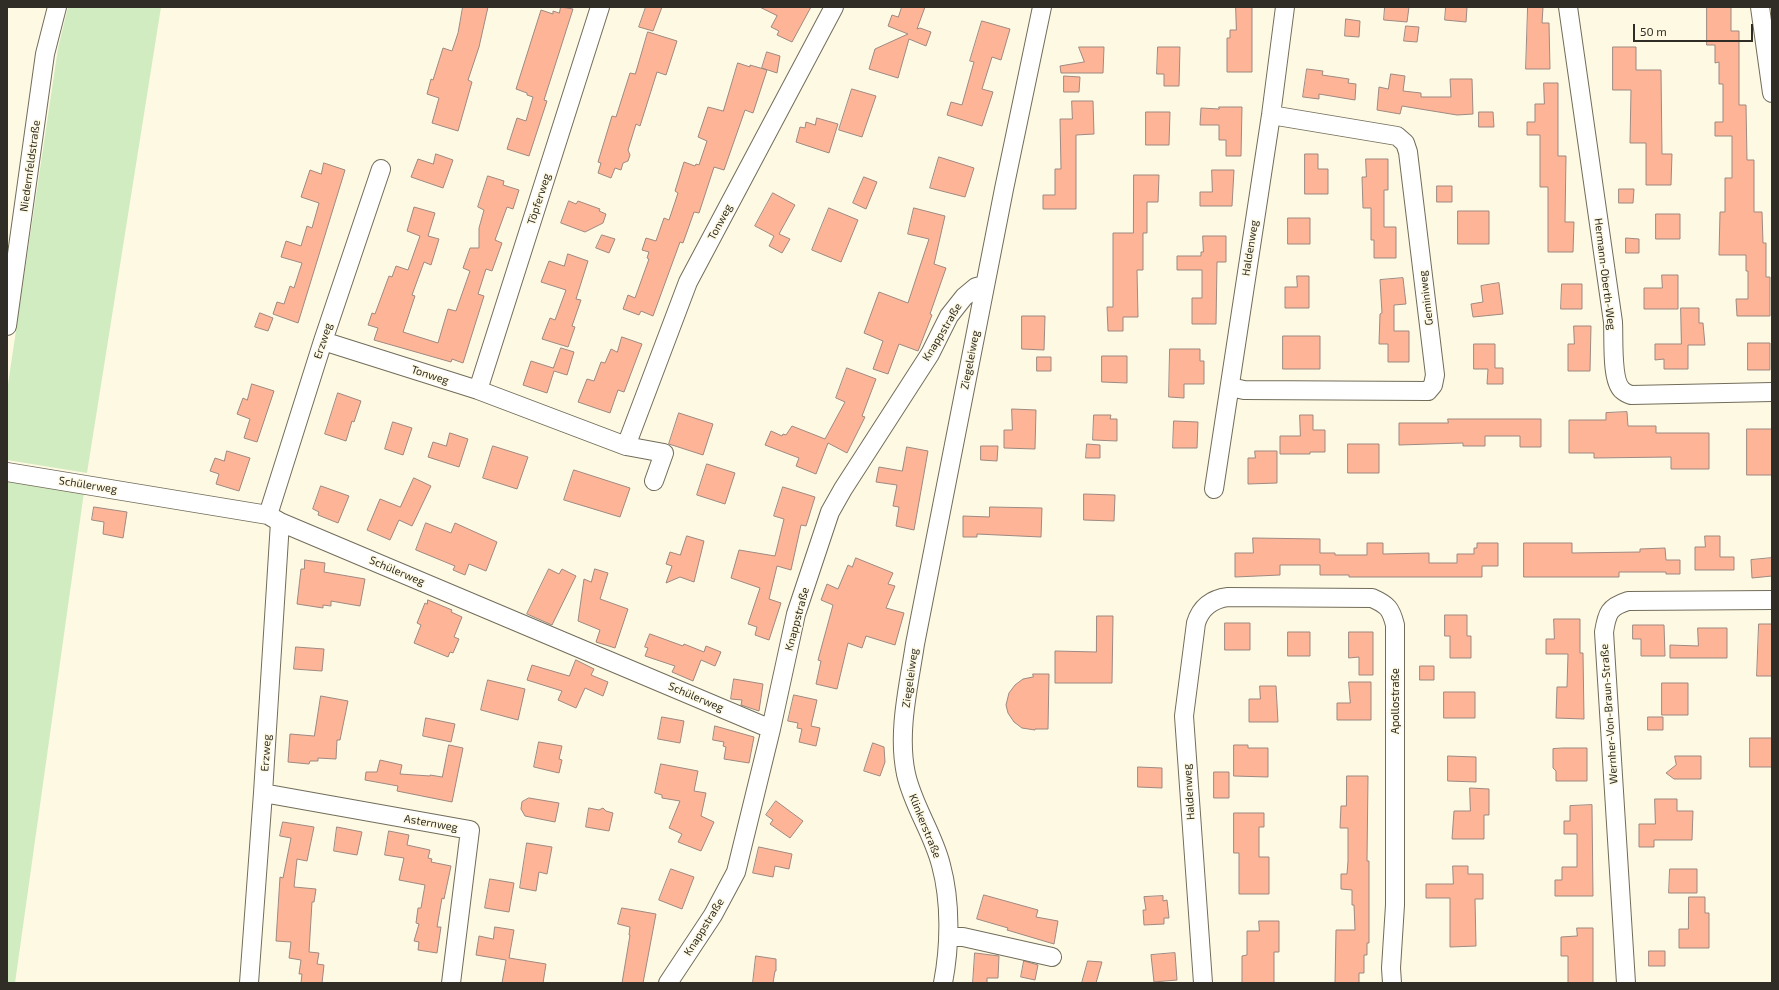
<!DOCTYPE html>
<meta charset="utf-8">
<style>
body{margin:0}
#map{position:relative;width:1779px;height:990px;overflow:hidden;background:#fef9e3;font-family:"Exo 2",sans-serif}
canvas{display:block}
.frame{position:absolute;inset:0;border:8px solid #2f2d25;pointer-events:none}
.scale{position:absolute;left:1633px;top:24px;width:120px;height:18px;box-sizing:border-box;border:2px solid #2f2d25;border-top:0;padding-left:5px;font-size:12px;line-height:14px;white-space:nowrap;color:#2f2d25;-webkit-text-stroke:3px #fef9e3;paint-order:stroke}
</style>
<div id="map">
<canvas width="1779" height="990"></canvas>
<div class="frame"></div>
<div class="scale">50 m</div>
</div>
<script>
const ctx = document.querySelector('canvas').getContext('2d');
ctx.lineJoin = 'round';
function fillPath(path, color) { ctx.fillStyle = color; ctx.fill(path, 'evenodd'); }
function strokePath(path, color, width, dash) { ctx.strokeStyle = color; ctx.lineWidth = width; ctx.lineCap = dash ? 'butt' : 'round'; ctx.setLineDash(dash || []); ctx.stroke(path); }
function label(font, color, halo, rows, align = 'center') {
  ctx.font = font + ' "Exo 2",sans-serif'; ctx.lineWidth = 3; ctx.setLineDash([]); ctx.textBaseline = 'middle'; ctx.strokeStyle = halo; ctx.fillStyle = color; for (const [text, x, y, turn = 0] of rows) {
    ctx.save(); ctx.translate(x, y); ctx.rotate((+turn || 0) * Math.PI / 180); ctx.textAlign = isNaN(turn) ? turn : align; if (halo) ctx.strokeText(text, 0, 0); ctx.fillText(text, 0, 0); ctx.restore();
  }
}
fillPath(new Path2D(`
 M68,7h93l-74,466 -80,-13v-69l51,-343z
 M7,481l77,11 -69,491h-8z`), '#d2ecc1');
const building = new Path2D(`
 M463,7h25l-9,40 -11,33 4,2 -14,49 -26,-8 7,-25 -12,-4 4,-15 2,1 10,-32 9,3 6,-18z
 M561,7l12,2 -29,91 3,1 -18,55 -22,-7 10,-31 9,3 7,-24 -6,-2v-2l-11,-4 25,-79 12,4v-3l6,2z
 M646,7h16l-9,24 -14,-4z
 M760,7h51l-19,35 -15,-7 2,-4 -8,-4 6,-11z
 M902,7h23l-8,22 3,-1 11,4 -5,14 -17,-7 -11,39 -29,-9 6,-20 33,-15 -20,-8 4,-11 6,2z
 M1236,7h16v65h-25v-34h3v-8h6z
 M1385,7h24l-2,15 -23,-2z
 M1446,7h21l-1,15 -21,-2z
 M1528,7h15l-1,16h7l1,46h-24z
 M1707,7h24v24h8v74h7l1,55h7v52h8l1,31h3v34h4v39h-33l-1,-17h12v-28h-2v-16h-27l1,-43h5v-34h7v-42h-17v-14h8v-38h-4v-22l-4,1v-18h-8z
 M1346,19l14,2 -1,16 -14,-1z
 M982,21l28,8 -9,31 -9,-3 -10,32 11,3 -11,34 -35,-11 4,-13 11,3 12,-43 -4,-1z
 M1406,26l13,1 -2,15 -13,-1z
 M648,32l29,9 -11,34 -9,-3 -17,54 -4,-2 -8,26 2,5 -2,6 -5,2 -2,7 -6,-2 -4,10 -13,-5 3,-10 -3,-1 14,-46 4,1 14,-44 5,1z
 M1079,47h25l-1,26h-42l-1,-7 24,-4z
 M1158,47h22l-1,39h-15v-12h-7z
 M1613,47h23v23h25l1,84h10l-1,31h-25v-42h-16l1,-53h-18z
 M767,52l13,4 -3,17 -15,-5z
 M738,63l12,4v-2l17,5 -14,43 -8,-3 -21,60 -10,-3 -15,46 -5,-1 -11,31 -3,-1 -27,74 -12,-5 -2,4 -16,-6 5,-14 7,3 14,-39 -2,-1 2,-6 -7,-2 4,-12 10,3 8,-23 5,2 9,-27 -3,-2 9,-29 11,4 1,-2 3,1 8,-24 -9,-4 10,-30 15,4z
 M1307,69l16,2 -1,4 27,4 -1,4 8,1 -1,16 -36,-6v5l-16,-2z
 M1391,74l14,2 -2,15 18,2v4h30l-1,-18h22l1,35 -16,1 -55,-9 -2,8 -23,-4 2,-23 9,2z
 M1064,76l16,1 -1,15h-15z
 M1544,83h14v73h8l-1,66h9l-1,30h-25v-65h-8v-52h-13v-13h8v-18h9z
 M852,89l24,7 -14,41 -23,-7z
 M1072,101h21l1,33 -18,1v74h-33v-14h12v-26h6l-1,-50h12z
 M1219,107h23l-1,49h-15v-16h-7v-15h-19l1,-17 18,1z
 M1146,112h24l-1,33h-23z
 M1479,112h14l1,15h-15z
 M817,118l21,6 -9,29 -33,-11 4,-15 5,1 1,-6 9,3z
 M436,154l17,6 -10,28 -32,-11 7,-18 15,5z
 M1305,154h13v15h10v25h-23z
 M939,157l35,11 -9,29 -35,-9z
 M1366,159h22v31h-4v37h12v31h-22v-18h-3v-32h-8l-1,-31h4z
 M324,163l21,7 -47,153 -25,-9 4,-12 7,2 6,-18 4,2 8,-25 -21,-6 5,-16 15,5 6,-20 5,2 7,-25 -18,-6 9,-27 11,4z
 M1212,170h22l-2,36h-32v-14h12z
 M1134,175h25l-1,27h-11v31h-4v37h-6l1,47h-15v14h-15l-1,-24h6v-74h20z
 M488,176l16,5 -1,4 16,5 -6,19 -6,-2 -12,33 7,3 -10,28 -6,-2 -8,25 6,2 -21,67 -11,-4 -1,3 -77,-22 4,-12 -10,-3 4,-12 3,1 14,-38 3,1 4,-11 12,4 12,-34 -13,-5 7,-24 21,6 -7,23 11,3 -8,26 -7,-3 -12,33 3,1 -12,36 35,11 10,-34 8,2 14,-40 -7,-3 7,-20h9v-20l5,-18 -6,-3z
 M864,177l13,5 -11,27 -13,-6z
 M1437,186h15v16h-15z
 M1619,189h15l-1,14h-14z
 M773,193l22,12 -16,29 11,5 -8,14 -13,-7 5,-10 -19,-10z
 M569,201l7,3 2,-3 22,8 -1,2 7,3 -3,9 -18,9 -24,-9z
 M829,208l29,12 -17,42 -29,-12z
 M914,208l31,8 -11,48 12,4 -16,46 2,1 -14,36 -19,-7 -11,30 -15,-5 10,-28 -19,-8 15,-41 29,11 21,-64 -21,-5z
 M1458,211h31v33h-31z
 M1656,214h24v25h-24z
 M1288,218h22v26h-22z
 M602,235l13,4 -6,14 -13,-5z
 M1203,236h23v26h-9l-1,62h-24v-26h10v-28h-25v-14h24v-4h2z
 M1626,238l13,1v14h-13z
 M568,254l20,7 -12,38 5,1 -9,26 3,1 -7,20 -26,-8 8,-21 5,2 11,-30 -25,-8 8,-21 15,5z
 M1662,275h16v34h-34v-21h18z
 M1297,276h12v32h-24v-21h12z
 M1403,278l3,26 -12,1v26h15v31h-21v-18h-9l1,-30 2,-1 -2,-33z
 M1499,283l4,31 -30,3 -2,-13 12,-2 -2,-16z
 M1562,284h20v25h-21z
 M1681,308h18v15h4l2,22h-17v24h-24v-10l-9,1v-16h26z
 M260,313l13,5 -5,13 -13,-4z
 M1022,316h23l-1,34 -22,-1z
 M1574,326h17l-1,45h-22v-27h6z
 M1283,336h37v33h-37z
 M622,337l20,7 -18,48 -6,-2 -8,23 -32,-11 9,-23 7,2 7,-19 4,1 6,-14 6,3z
 M1748,343h22v27h-22z
 M1474,344h21v24h8v16h-16l1,-15h-14z
 M561,348l13,4 -7,23 -13,-4 -7,22 -24,-8 8,-24 22,7z
 M1170,349h30v12h4v23h-20v14l-15,-1z
 M1102,356h25v27l-25,-1z
 M1037,357h14v14h-14z
 M847,368l29,11 -14,37 3,1 -18,36 -19,-10 -12,31 -20,-8 3,-8 -34,-13 6,-14 11,5 1,-2 3,1 6,-9 33,13 20,-37 -9,-4z
 M252,384l22,7 -17,51 -13,-4 6,-19 -13,-5 6,-16 4,2z
 M338,393l23,8 -7,21 -2,-1 -6,20 -21,-7z
 M1012,409l24,1 -1,39 -31,-1v-18h8z
 M1627,412l1,14h28v7h53v36h-38v-12l-77,1v-5h-25v-33h37v-7z
 M679,413l34,11 -10,31 -34,-11z
 M1094,415h17l-1,4h7v22l-24,-1z
 M1300,415h13v15h12v22h-15v2h-30v-18h20z
 M1448,419h93v28h-21v-11h-35v10h-22v-3l-64,2v-22h49z
 M1174,421l24,1 -1,26h-24z
 M393,422l19,6 -9,27 -18,-6z
 M1747,429h25v46h-25z
 M450,433l18,6 -9,28 -31,-10 5,-15 13,4z
 M1087,444l13,1v13h-14z
 M1348,444h31v29h-31z
 M493,446l35,11 -11,32 -34,-11z
 M981,446h17l-1,15 -16,-1z
 M907,447l21,4 -14,79 -18,-4 3,-19 -6,-1 4,-21 -21,-3 3,-15 23,4z
 M227,451l23,7 -11,33 -23,-7 3,-10 -9,-3 5,-13 9,3z
 M1255,451h22v32l-29,1v-26h7z
 M707,464l28,9 -10,31 -28,-9z
 M574,470l56,18 -10,29 -56,-17z
 M414,478l17,8 -19,40 -13,-6 -9,20 -23,-10 13,-31 20,8z
 M321,486l28,10 -11,27 -20,-8 1,-3 -6,-3z
 M783,487l32,10 -9,29 -5,-1 -10,45 -14,-4 -8,33 12,4 -12,37 -14,-5 2,-8 -9,-3 12,-36 -29,-10 8,-28 36,6 9,-37 -10,-3z
 M1084,494l31,1 -1,26 -30,-1z
 M94,507l33,5 -4,26 -20,-4 1,-12 -12,-2z
 M990,507l52,1 -1,29 -64,-3v3h-14v-21l26,1z
 M426,523l25,10 4,-10 42,19 -11,29 -17,-7 -4,11 -12,-5 2,-4 -39,-16z
 M687,536l17,5 -10,41 -14,-5 -14,6 6,-17 -6,-2 4,-12 10,3z
 M1705,536h15v21h14v13h-39v-23h10z
 M1253,538l67,1v14h15v2h32v-12h16v11l46,-1v10h28v-9h17v-6h3v-5h21v23h-16v11h-133v-2h-29v-10h-40v10l-45,2v-24h18z
 M1524,543h48v10l68,-1v-3l25,-1 1,12h14v14h-14v-2h-47v5h-95z
 M856,558l37,15 -5,11 7,2 -9,22 18,5 -9,32 -29,-9 -4,12 -14,-5 -11,46 -21,-5 5,-23 -3,-1 15,-55 -12,-5 6,-16 11,5 10,-24 4,2z
 M1772,558v18l-20,2 -1,-18z
 M305,560l20,3 -1,9 41,7 -5,27 -29,-5v5l-8,-1v3l-26,-4 4,-35h3z
 M549,569l10,5 3,-5 14,7 -24,49 -25,-11z
 M595,569l13,4 -8,26 28,10 -13,39 -19,-6 4,-12 -22,-9 6,-42 7,3z
 M428,600l24,10 -1,2 11,5 -8,20 5,2 -6,14 -3,-1 -2,5 -34,-14 7,-18 -4,-2 8,-20 2,1z
 M1445,615h22v21h4v22h-21v-22h-5z
 M1097,616h16l-1,67h-57v-32l41,1z
 M1554,619h26v34h3l1,66 -28,-1 1,-31h10l1,-33h-22v-15h8z
 M1225,623h25v27h-25z
 M1759,624h13v52h-15z
 M1633,625h31l1,31h-24v-17h-8z
 M1698,628h29v30h-57v-13l28,1z
 M1288,632h22v24h-22z
 M1349,632h24v43h-14v-18l-10,1z
 M650,634l33,12 1,-2 20,8 2,-6 15,6 -6,14 -14,-6 -8,21 -21,-9 3,-6 -30,-10 3,-8 -3,-1z
 M296,647l28,2 -2,22 -28,-2z
 M576,660l18,9 -3,6 17,7 -5,14 -18,-8 -9,20 -18,-8 4,-9 -35,-11 5,-15 37,11z
 M1420,666h14v14h-14z
 M1033,674h16l-1,55h-13v1l-13,-2 -8,-6 -6,-9 -2,-8 3,-12 6,-8 8,-6 10,-2z
 M734,679l29,5 -4,27 -18,-6 1,-5 -11,-1z
 M488,680l37,9 -7,31 -37,-10z
 M1349,682h22v38h-34v-17h13z
 M1662,683h26v32h-26z
 M1260,686h16l2,36h-29v-23h11z
 M1444,692h31v26h-31z
 M794,695l23,5 -6,26 9,2 -4,18 -17,-4 3,-13 -5,-1 1,-5 -10,-2z
 M321,696l27,5 -8,39h-3l-1,19 -18,-1v3h-8l-1,3 -21,-2 2,-28 24,2z
 M662,717l22,4 -4,22 -22,-4z
 M1648,717h15v13h-15z
 M426,718l29,6 -4,18 -28,-6z
 M715,726l39,11 -5,26 -25,-4 2,-12 -3,-1 1,-4 -11,-2z
 M1750,738h22v29h-22z
 M539,742l23,4 -3,13 3,1 -3,13 -25,-6z
 M873,743l11,4 1,15 -5,14 -16,-5z
 M449,745l14,3 -11,54 -55,-11 1,-5 -33,-6 1,-8h11l3,-12 22,5 -2,9 30,2v-1l12,2z
 M1234,745h14v3h20v29l-34,-1z
 M1563,748h24v33h-31v-10l-3,-3v-19z
 M1448,756l28,1v25l-28,-1z
 M1675,756h26v23h-27l-8,-6 10,-8z
 M661,764l37,7 -4,20 12,2 -5,23 13,6 -13,29 -23,-9 4,-8 -13,-6 11,-27 -18,-3v-3l-7,-2z
 M1138,767l24,1v20l-24,-1z
 M1214,772h15v26h-15z
 M1347,776h21l-1,85h2v82h-2v12h-3v18h-5v10h-24l1,-53h19l-1,-25h-2v-15l-11,-1v-15h6l1,-13v-33h-8l1,-22h5z
 M1470,788l19,1v26h-5v24h-32l2,-28h16z
 M529,798l30,5 -4,19 -30,-6 -4,-7 1,-7z
 M1655,799h22v12h16l-1,29h-38v7h-15v-23h16z
 M776,801l27,20 -13,17 -20,-14 3,-4 -7,-5z
 M1592,805l1,91h-38v-16h7v-13h15v-33h-13v-13h6v-15z
 M589,808l10,2 4,-2 3,3 7,2 -4,18 -23,-4z
 M1234,813h30v14h-5v30h10v37h-30v-41h-5z
 M283,822l31,5 -7,34 -10,-2 -3,28 22,2 -2,13h-2l-3,50 10,1 -2,11 7,1 -2,18h-21l1,-9h-3l2,-14 -12,-2 2,-16 -15,-1 4,-64 3,1 8,-40 -11,-2z
 M337,827l25,5 -5,23 -23,-4z
 M389,831l20,4 -2,10 23,5 -2,8 4,1 -1,3 20,4 -7,33 -2,-1 -5,29h4l-4,26 -19,-3 1,-8 -5,-1 5,-17 -3,-1 2,-15h3l4,-23 -26,-5 5,-22 -19,-3z
 M527,843l25,4 -5,27 -8,-2 -3,19 -16,-3z
 M759,847l33,7 -3,15 -14,-3 -2,11 -20,-4z
 M1453,866h15v8h15v25h-8l1,47 -26,1v-49h-24v-14h27z
 M671,869l23,8 -12,32 -23,-9z
 M1670,869h27v24h-28z
 M490,879l24,4 -5,29 -24,-4z
 M984,895l54,15 -2,7 22,4 -4,23 -47,-14 1,-2 -31,-9z
 M1163,896v5l4,-1 2,18h-5v6l-20,1 -1,-15h3l-2,-13z
 M1689,897h16v16h4v35h-30v-19h9z
 M622,908l34,6 -13,69h-21l8,-48h-1l1,-8 -12,-3z
 M1259,921h20v31h-5v31h-32v-27l5,-1v-24h12z
 M495,927l19,3 -5,28 37,6 -3,19h-41l4,-23 -30,-5 3,-19 14,3z
 M1577,928h16v55h-25v-27h-7v-19l16,-1z
 M1649,951h16v15h-16z
 M975,953l24,3 -1,22h-11v5h-14z
 M1175,953l2,27 -23,2 -3,-27z
 M756,956l20,3v12h-1l-2,12h-20z
 M1024,961l14,4 -3,15 -14,-3z
 M1088,961l14,1 -6,21h-14z`);
fillPath(building, '#feb497');
strokePath(building, '#9f8981', 1);
const minor = new Path2D(`
 M1568,7l45,315c1,16 -2,58 9,68 2,2 6,4 9,5l141,-3
 M1760,7l12,86
 M7,326l38,-272 12,-47
 M323,341l155,49 148,56 38,7 -10,28
 M1230,387l14,3 184,1 5,-6 2,-10 -27,-223 -3,-9 -8,-7 -126,-21
 M478,390l122,-383
 M626,446l62,-164 146,-275
 M7,472l261,43 12,7 491,207
 M1214,489l57,-374 14,-108
 M268,515l55,-174 58,-172
 M263,793l207,37 -19,153
 M948,937h15l89,20
 M249,983l14,-190 17,-271
 M668,983l45,-68 23,-43 35,-143 25,-115 34,-102 13,-23 87,-135 19,-38 15,-19 12,-10 9,-2
 M943,983c7,-37 8,-81 -2,-118 -8,-32 -28,-59 -35,-91 -9,-42 3,-89 9,-130l89,-455 38,-182
 M1203,983l-19,-267 12,-93c5,-16 16,-24 32,-26l144,1c16,7 19,11 23,27v280l-4,63 1,15
 M1626,983l-22,-351c3,-19 5,-25 24,-31l144,-1`);
strokePath(minor, '#726d5a', 20);
strokePath(minor, '#fff', 18);
label('11px', '#2f2d25', '#fef9e3', [
 ["Niedernfeldstraße",30,166,-82],
 ["Töpferweg",539,199,-72],
 ["Tonweg",720,222,-62],
 ["Haldenweg",1250,248,-81],
 ["Hermann-Oberth-Weg",1605,274,83],
 ["Geminiweg",1426,298,-97],
 ["Knappstraße",942,332,-59],
 ["Erzweg",323,341,-72],
 ["Ziegeleiweg",970,360,-79],
 ["Tonweg",430,375,18],
 ["Schülerweg",88,485,9],
 ["Schülerweg",397,571,23],
 ["Knappstraße",797,619,-75],
 ["Ziegeleiweg",910,678,-82],
 ["Schülerweg",696,697,23],
 ["Apollostraße",1395,701,-90],
 ["Wernher-Von-Braun-Straße",1609,714,-94],
 ["Erzweg",266,753,-86],
 ["Haldenweg",1189,792,-94],
 ["Asternweg",431,823,10],
 ["Klinkerstraße",925,826,68],
 ["Knappstraße",704,927,-58]
]);
</script>
